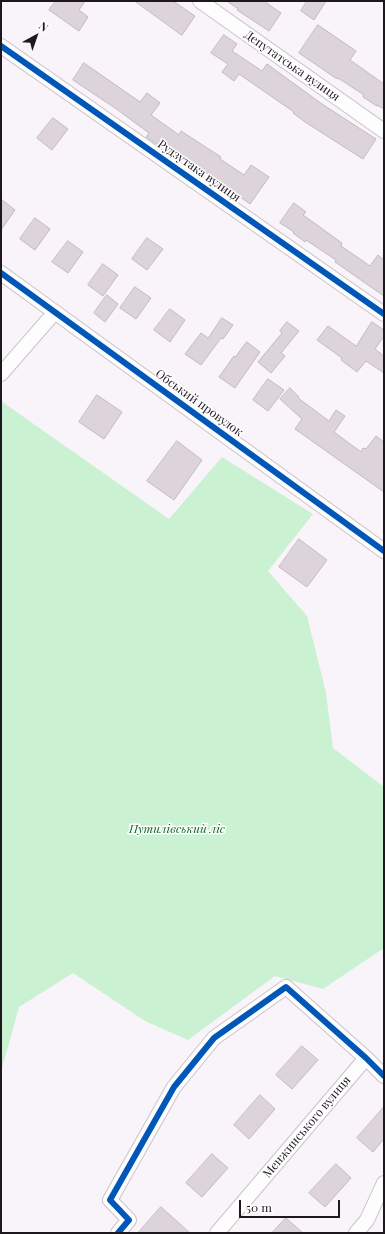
<!DOCTYPE html>
<meta charset="utf-8">
<style>
body{margin:0}
#map{position:relative;width:385px;height:1234px;overflow:hidden;background:#f9f3fa;font-family:"Playfair Display",serif}
canvas{display:block}
.frame{position:absolute;inset:0;border:2px solid #1d171e;pointer-events:none}
.north{position:absolute;left:16px;top:16px;width:40px;height:40px;-webkit-text-stroke:3px #fff;paint-order:stroke;rotate:40deg;font-size:11px;font-weight:700;line-height:16px;text-align:center;color:#1d171e}
.north::after{content:'';display:block;margin:auto;width:14px;height:18px;background:#1d171e;clip-path:polygon(50% 0,100% 100%,50% 72%,0 100%)}
.scale{position:absolute;left:239px;top:1200px;width:101px;height:18px;box-sizing:border-box;border:2px solid #1d171e;border-top:0;padding-left:5px;font-size:12px;line-height:14px;white-space:nowrap;color:#1d171e;-webkit-text-stroke:3px #fff;paint-order:stroke}
</style>
<div id="map">
<canvas width="385" height="1234"></canvas>
<div class="frame"></div>
<div class="north">N</div>
<div class="scale">50 m</div>
</div>
<script>
const ctx = document.querySelector('canvas').getContext('2d');
ctx.lineJoin = 'round';
function fillPath(path, color) { ctx.fillStyle = color; ctx.fill(path, 'evenodd'); }
function strokePath(path, color, width, dash) { ctx.strokeStyle = color; ctx.lineWidth = width; ctx.lineCap = dash ? 'butt' : 'round'; ctx.setLineDash(dash || []); ctx.stroke(path); }
function label(font, color, halo, rows, align = 'center') {
  ctx.font = font + ' "Playfair Display",serif'; ctx.lineWidth = 3; ctx.setLineDash([]); ctx.textBaseline = 'middle'; ctx.strokeStyle = halo; ctx.fillStyle = color; for (const [text, x, y, turn = 0] of rows) {
    ctx.save(); ctx.translate(x, y); ctx.rotate((+turn || 0) * Math.PI / 180); ctx.textAlign = isNaN(turn) ? turn : align; if (halo) ctx.strokeText(text, 0, 0); ctx.fillText(text, 0, 0); ctx.restore();
  }
}
fillPath(new Path2D(`
 M1,401l168,118 53,-62 91,57 -45,57 39,45 19,77 7,55 51,39v162l-6,3 -55,37 -48,-13 -87,64 -43,-19 -72,-48 -54,34 -18,65z`), '#caf2d2');
const building = new Path2D(`
 M56,1h29l-6,9 9,7 -9,14 -30,-21z
 M135,1h38l22,15 -13,19z
 M227,1h37l17,12 -12,18 -32,-21 1,-1z
 M307,1h19l-12,19 -13,-9z
 M318,25l38,26 -6,9 34,24v25l-7,-4v1l-14,-9 1,-2 -26,-17 -1,1 -38,-26z
 M224,35l13,9 -5,7 30,20 5,-7 55,40 54,35 -13,20 -58,-37 -12,-9 1,-1 -55,-38 -5,7 -12,-9 6,-8 -17,-11z
 M84,63l56,39 7,-9 13,10 -9,12 28,20 2,-4 40,26 -1,2 24,16 7,-10 18,12 -19,27 -68,-49 -19,-12 -2,4 -15,-10 3,-4 -34,-25 -42,-28z
 M53,118l15,11 -16,21 -15,-12z
 M1,199l14,11 -14,20z
 M294,203l12,9 -3,3 39,28 -1,3 29,20 8,-11 6,5v36l-49,-34 1,-2 -30,-20 -1,2 -12,-9 1,-1 -14,-9z
 M35,218l15,11 -15,21 -15,-11z
 M147,238l16,11 -16,21 -15,-11z
 M68,241l15,11 -15,21 -16,-11z
 M103,264l15,11 -15,21 -15,-11z
 M135,287l16,11 -15,21 -16,-11z
 M107,295l11,9 -13,18 -11,-9z
 M170,309l15,11 -15,22 -16,-12z
 M222,318l11,7 -10,14 -2,-1 -20,27 -16,-11 16,-21 7,5z
 M287,322l12,9 -18,22 4,3 -14,17 -13,-11 24,-29 -2,-2z
 M372,322l12,8v6l-9,13 9,7v17l-18,-12 -9,11 -16,-12 1,-2 -25,-18 11,-14 28,20z
 M247,342l13,10 -25,36 -16,-11 15,-21 1,1z
 M268,379l16,11 -16,21 -15,-11z
 M290,388l9,9 -1,1 31,23 7,-11 9,6 -11,16 27,20 2,-4 3,1 10,-13 8,6v50l-89,-63 7,-10 -22,-20z
 M97,395l25,17 -18,27 -25,-17z
 M177,441l25,19 -28,40 -27,-19z
 M299,539l28,21 -20,27 -28,-20z
 M302,1046l16,14 -26,29 -16,-14z
 M260,1095l15,14 -26,30 -15,-14z
 M384,1107v32l-11,13 -16,-14z
 M212,1154l16,14 -26,29 -16,-14z
 M336,1164l15,14 -26,29 -16,-14z
 M161,1207l29,26h-52z
 M286,1218l17,15h-31z`);
fillPath(building, '#dcd4da');
strokePath(building, '#c2bac0', 1);
const minor = new Path2D(`
 M200,1l184,130
 M1,46l383,268
 M1,273l383,278
 M1,374l54,-62
 M118,1233l11,-13 -19,-20 64,-113 40,-49 72,-51 80,71 18,18
 M217,1233l149,-175
 M356,1233l11,-13 17,-37`);
strokePath(minor, '#c9c3ca', 16);
strokePath(minor, '#fefdfe', 14);
strokePath(new Path2D(`
 M1,46l383,268
 M1,273l383,278
 M118,1233l11,-13 -19,-20 64,-113 40,-49 72,-51 80,71 18,18`), '#0057b8', 6);
label('12px', '#1d171e', '#fff', [
 ["Депутатська вулиця",292,66,35],
 ["Рудзутака вулиця",199,171,35],
 ["Обський провулок",199,403,36],
 ["Менжинського вулиця",307,1127,-50]
]);
label('italic 12px', '#0f6a2e', '#fff', [
 ["Путилівський ліс",177,829]
]);
</script>
